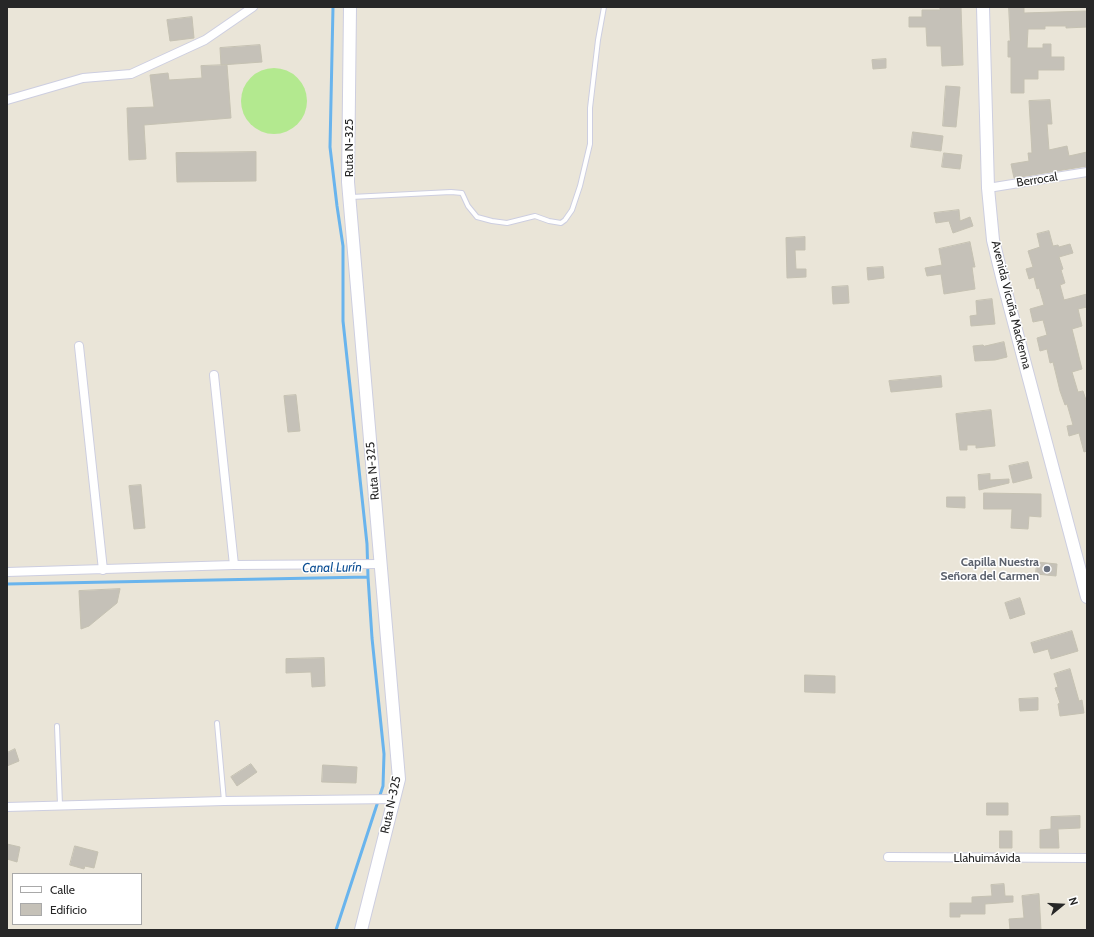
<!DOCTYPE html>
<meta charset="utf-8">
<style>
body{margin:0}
#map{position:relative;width:1094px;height:937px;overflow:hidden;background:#eae5d8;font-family:Cabin,sans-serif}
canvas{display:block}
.frame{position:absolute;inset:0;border:8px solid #272727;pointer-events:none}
.legend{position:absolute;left:12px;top:873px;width:130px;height:52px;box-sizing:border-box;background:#fff;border:1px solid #a9a9a9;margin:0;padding:5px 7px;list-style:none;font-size:12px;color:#272727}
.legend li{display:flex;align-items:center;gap:8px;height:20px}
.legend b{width:20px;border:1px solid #a9a9a9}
.north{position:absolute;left:1042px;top:885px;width:40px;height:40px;-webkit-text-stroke:3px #fff;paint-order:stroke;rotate:72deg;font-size:11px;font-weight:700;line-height:16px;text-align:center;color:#272727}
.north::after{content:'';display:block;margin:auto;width:14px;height:18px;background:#272727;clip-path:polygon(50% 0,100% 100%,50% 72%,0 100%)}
</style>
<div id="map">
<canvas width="1094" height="937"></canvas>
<div class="frame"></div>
<ul class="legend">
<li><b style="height:5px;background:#fff"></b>Calle</li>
<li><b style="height:11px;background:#c5c1b8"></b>Edificio</li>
</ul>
<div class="north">N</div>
</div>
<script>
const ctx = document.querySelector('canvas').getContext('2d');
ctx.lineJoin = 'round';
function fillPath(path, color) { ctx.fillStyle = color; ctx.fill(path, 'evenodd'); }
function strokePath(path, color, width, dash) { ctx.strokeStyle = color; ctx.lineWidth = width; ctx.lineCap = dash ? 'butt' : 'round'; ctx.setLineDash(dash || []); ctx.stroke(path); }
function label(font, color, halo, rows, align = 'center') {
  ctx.font = font + ' Cabin,sans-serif'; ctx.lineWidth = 3; ctx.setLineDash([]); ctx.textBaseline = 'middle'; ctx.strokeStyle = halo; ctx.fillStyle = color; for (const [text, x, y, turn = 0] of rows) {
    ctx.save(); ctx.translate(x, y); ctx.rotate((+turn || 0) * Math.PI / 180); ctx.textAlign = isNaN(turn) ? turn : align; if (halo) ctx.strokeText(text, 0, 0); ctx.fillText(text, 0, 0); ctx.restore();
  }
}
fillPath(new Path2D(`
 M241 101a33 33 0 1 1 66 0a33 33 0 1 1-66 0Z`), '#b3e98f');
strokePath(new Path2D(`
 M333,7l-3,140 7,59 6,40v75l24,223 1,33
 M7,584l361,-7 4,61 12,116 -1,32 -47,144`), '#69b4ed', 3);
const building = new Path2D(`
 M940,7h21l2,58 -21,1 -1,-20h-14l-1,-19h-17v-10h13v-7h18z
 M1009,7h15v6l63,-2v16l-21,1v-2h-21v3h-17l-1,19h16v-4h8v13h13v13h-26v9h-14v14h-13v-36h-3v-16h2z
 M192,17l2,21 -24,3 -3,-21z
 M260,45l2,17 -41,3 -1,-17z
 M886,59v9l-13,1 -1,-9z
 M227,65l4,53 -87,7 2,34 -17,1 -2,-52 27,-1 -4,-32 18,-2 1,7 33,-2 -1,-12z
 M946,86l14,1 -4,40 -13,-1z
 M1050,100l2,24h-5l2,26 18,-4 2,10 18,-4v14l-73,12 -3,-14 18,-3 -1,-8h4l-3,-52z
 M913,132l30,4 -2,15 -30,-4z
 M256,152v29l-79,1 -1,-29z
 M944,153l18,2 -2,14 -18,-2z
 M959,210l1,11 10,-4 3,9 -20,7 -4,-12 -13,2 -2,-10z
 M1049,231l4,15 5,-1 1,2 11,-3 3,9 -14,4 4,12 -2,1 4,13 -5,2 4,15 23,-6v13l-9,2 4,17 -10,3 10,40 -10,3 6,20 5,-1 4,12v48l-3,1 -5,-19 -10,3 -2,-10 6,-1 -6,-21 -2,1 -5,-14 -7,-29 -3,1 -3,-14 -7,2 -3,-13 10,-3 -4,-15 -10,2 -3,-13 14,-4 -5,-17 -2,1 -3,-12 -5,2 -3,-10 7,-2 -5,-16 12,-4 -3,-13z
 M805,237v13h-10l1,19h10v8l-19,1 -1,-40z
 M970,242l5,25h-3l3,22 -31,5 -3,-20 -14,2 -2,-8 17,-3 -3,-16z
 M883,267l1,11 -16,2 -1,-12z
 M848,286l1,17 -16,1 -1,-17z
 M992,299l3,25 -24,2 -1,-10 7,-1 -1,-14z
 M1004,342l3,15 -12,3 -20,1 -2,-15 10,-1 1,1z
 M941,376l1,11 -51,5 -2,-11z
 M296,395l4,36 -12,1 -4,-36z
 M991,410l4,36 -19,2v-3h-9v5h-7l-4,-36z
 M1028,462l4,16 -19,5 -4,-17z
 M990,474v6l19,-1v4l-30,7 -1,-15z
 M141,485l4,43 -11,1 -5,-43z
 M984,493l57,1v23l-12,-1 -1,13 -17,-1 1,-19h-28z
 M947,497h18v11l-18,-1z
 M1037,562l20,2 -1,12 -20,-2z
 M120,589l-3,14 -28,23 -8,3 -2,-38z
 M1020,598l5,16 -15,5 -5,-16z
 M1072,631l6,20 -27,8 -3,-10 -14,4 -3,-10z
 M324,658l1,28 -13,1 -1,-15 -25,1v-14z
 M1070,669l9,32 3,-1 2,13 -24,3 -2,-12 2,-1 -5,-15 3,-1 -4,-13z
 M805,675l30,1v17l-30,-1z
 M1038,698v12l-18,1 -1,-12z
 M15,749l4,12 -12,5v-13z
 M251,764l6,8 -20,14 -6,-9z
 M323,765l34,2 -1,16 -34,-1z
 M987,803h21v12h-21z
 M1080,816v12l-22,1 1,19h-19v-18l11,-1v-12z
 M1000,831h12v17h-12z
 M7,844l13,3 -3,15 -10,-3z
 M75,846l23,6 -4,16 -9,-2 -1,3 -14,-4z
 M1004,884l1,12h8v6l-28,2v10h-25v3h-10v-14h22v-6l20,-1 -1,-11z
 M1039,894l2,36h-31l-1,-11 15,-1 -2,-22z`);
fillPath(building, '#c5c1b8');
strokePath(building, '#c5c1b2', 1);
const lane = new Path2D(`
 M351,197l100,-5 11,1 6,13 9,11 15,4 15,2 28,-7 14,5 12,2 4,-3 7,-10 8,-24 10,-42v-36l8,-68 6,-33
 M217,723l7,78
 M57,726l3,79`);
const street = new Path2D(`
 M7,100l76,-22 48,-4 74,-34 48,-33
 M988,188l99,-16
 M79,346l24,224
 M214,375l20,190
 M7,572l227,-7 147,-1
 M7,807l217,-6 170,-2
 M888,857l199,1`);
const secondary = new Path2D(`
 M350,7l-2,175 51,597 -38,151
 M983,7l5,181 5,52 10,41 84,316`);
strokePath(lane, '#cdcee0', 6);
strokePath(street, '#cdcee0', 10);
strokePath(secondary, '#cdcee0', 14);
strokePath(lane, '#fff', 4);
strokePath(street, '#fff', 8);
strokePath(secondary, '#fff', 12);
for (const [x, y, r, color] of [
 [1047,569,4,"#6b7280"]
]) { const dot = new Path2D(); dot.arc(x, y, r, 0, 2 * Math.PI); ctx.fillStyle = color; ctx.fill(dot); strokePath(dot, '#fff', 1.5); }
label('12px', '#272727', '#fff', [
 ["Ruta N-325",349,148,-90],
 ["Berrocal",1037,180,-9],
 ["Avenida Vicuña Mackenna",1011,305,76],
 ["Ruta N-325",373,471,-95],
 ["Ruta N-325",391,805,-78],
 ["Llahuimávida",987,858]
]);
label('bold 12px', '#5b616d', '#fff', [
 ["Capilla Nuestra",1039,562],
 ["Señora del Carmen",1039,576]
], 'right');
label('italic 13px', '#0d4f94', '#fff', [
 ["Canal Lurín",332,568,-1]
]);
</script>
